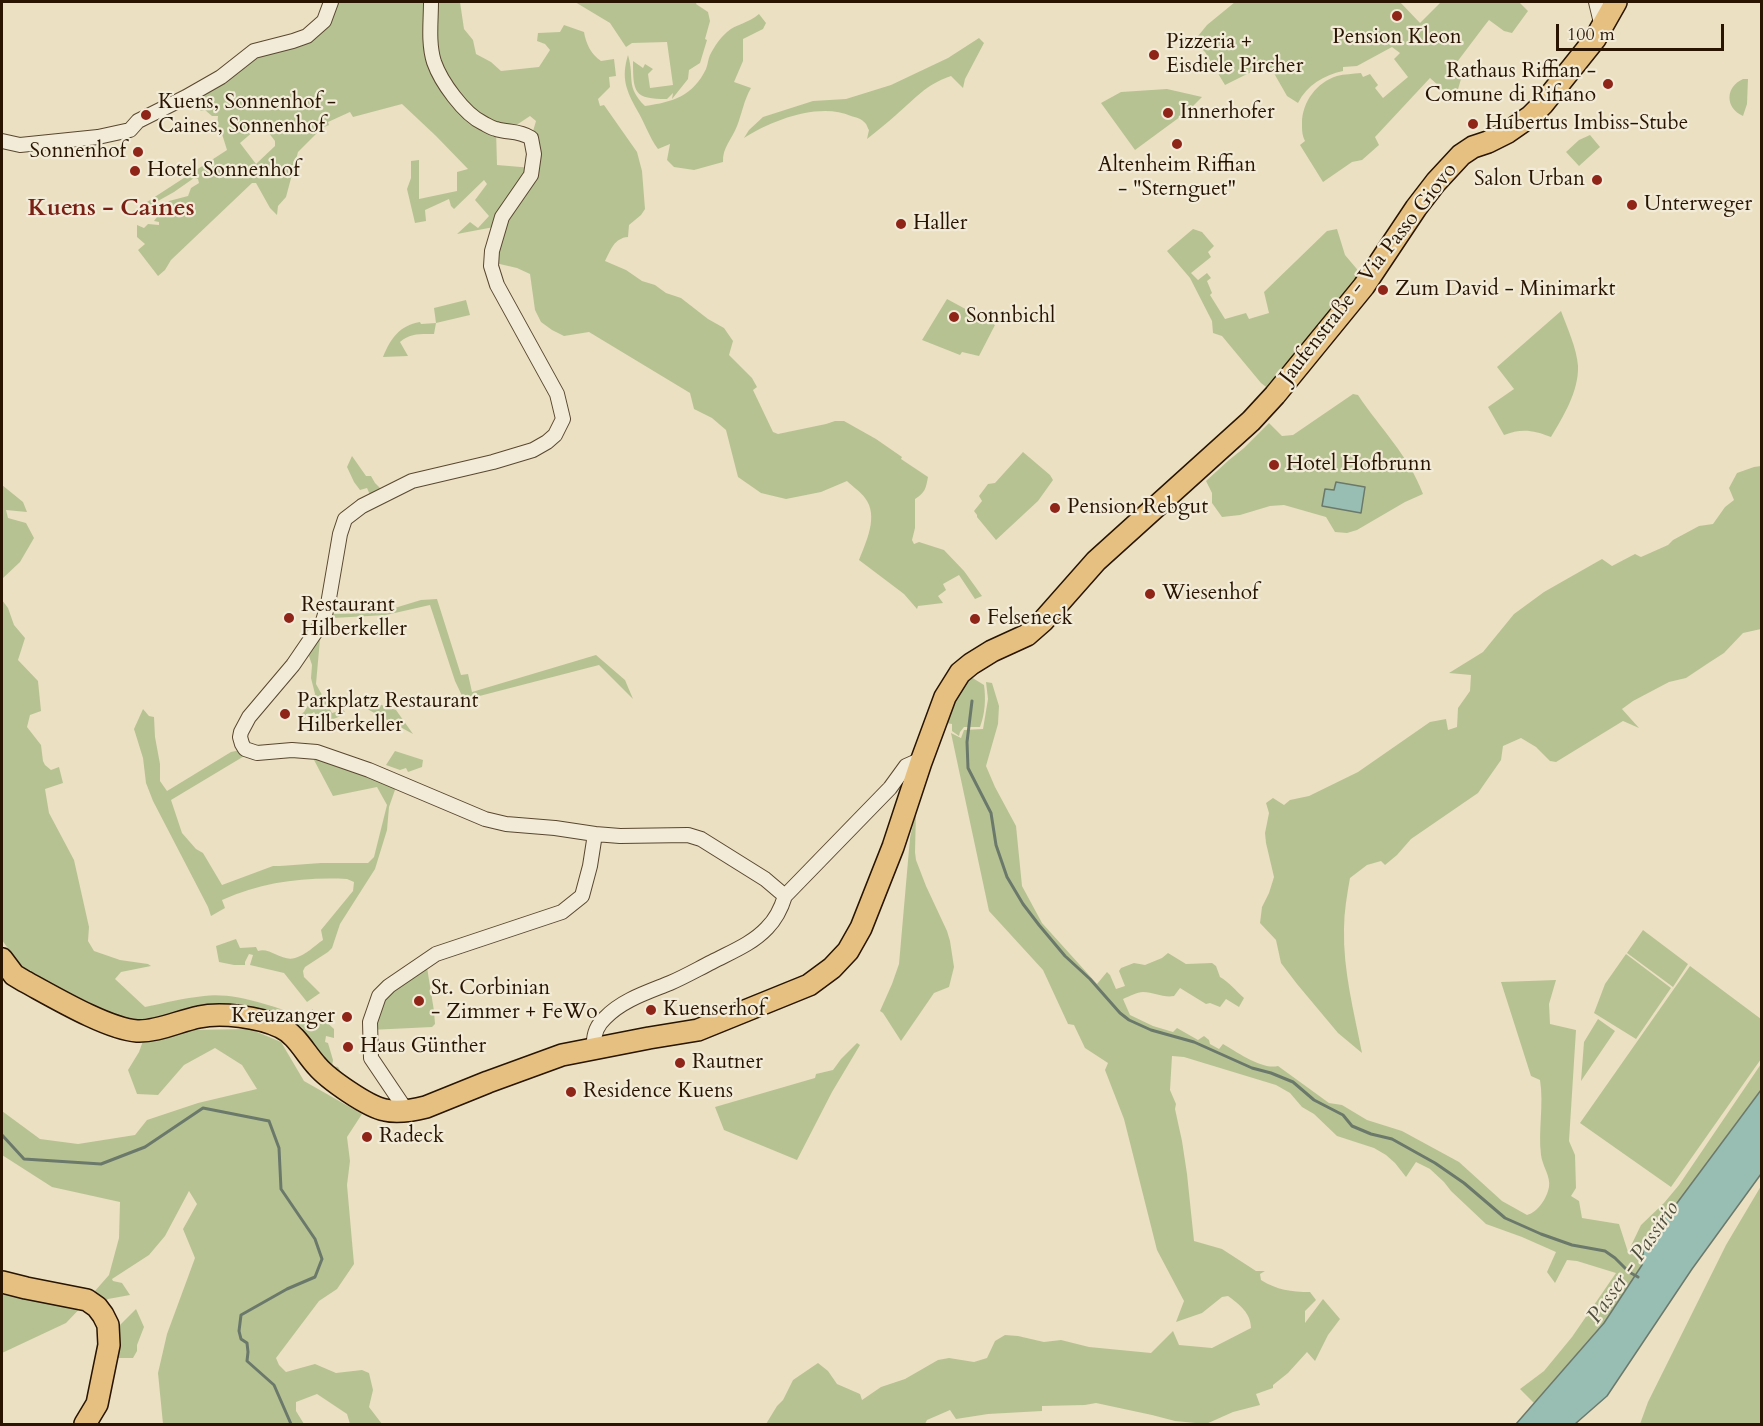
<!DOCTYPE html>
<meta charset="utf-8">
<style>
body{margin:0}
#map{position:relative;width:1763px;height:1426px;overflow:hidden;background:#ebe0c2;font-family:Cardo,serif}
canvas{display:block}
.frame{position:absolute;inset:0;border:3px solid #281400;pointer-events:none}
.scale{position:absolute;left:1556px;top:24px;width:168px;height:27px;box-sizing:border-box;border:3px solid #281400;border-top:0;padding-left:8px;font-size:18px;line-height:21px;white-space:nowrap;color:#281400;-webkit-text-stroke:4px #f2ebd7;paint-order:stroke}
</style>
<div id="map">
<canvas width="1763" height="1426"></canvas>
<div class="frame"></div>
<div class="scale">100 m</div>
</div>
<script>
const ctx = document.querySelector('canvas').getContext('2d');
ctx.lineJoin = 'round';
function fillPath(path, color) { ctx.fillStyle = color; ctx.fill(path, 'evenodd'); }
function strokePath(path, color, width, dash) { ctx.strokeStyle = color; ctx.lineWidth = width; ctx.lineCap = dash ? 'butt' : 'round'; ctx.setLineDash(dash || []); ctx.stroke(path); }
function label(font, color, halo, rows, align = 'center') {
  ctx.font = font + ' Cardo,serif'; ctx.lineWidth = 4.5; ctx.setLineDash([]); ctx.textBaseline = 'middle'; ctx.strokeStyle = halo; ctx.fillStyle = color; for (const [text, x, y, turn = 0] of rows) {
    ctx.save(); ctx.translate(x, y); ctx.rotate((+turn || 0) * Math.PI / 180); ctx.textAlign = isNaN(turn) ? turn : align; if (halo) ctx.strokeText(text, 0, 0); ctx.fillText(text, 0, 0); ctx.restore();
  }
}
fillPath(new Path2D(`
 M328,2h132l4,27 9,11 3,14 15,8 10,9 38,-4 11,-17 -5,-6 -8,-3 1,-8 22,-1 4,-7 20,7c2,12 7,22 17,29l13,-2 2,17 -7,1 1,10 -12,12 2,7 4,-1 33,47 5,19 3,38 -4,6 -12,10 -1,12c-14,1 -17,13 -23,24l21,9 16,11 13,4 11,8 15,5 27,21 16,9 9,13 -4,14 23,23 5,9 -4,3 20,42 5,2 48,-10 9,-3h9l32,18 26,18 -1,2 27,18c-2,11 -3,16 -13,22v29l-3,12 2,4 5,-2 25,8 20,21 18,25 -7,3 -16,-24 -16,9 3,6 -8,6 5,7 -25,3 -1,3 -13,-15 -45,-34c7,-18 20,-44 6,-62 -4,-6 -12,-11 -18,-17l-26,11 -35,7 -25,-6 -23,-16 -12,-47 -14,-12 -18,-9 -4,-16 -101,-61 -25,4 -12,-6 -11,-8 -6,-12 -5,-36 -13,-6 -26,-6 3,-35 -37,7 13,-12 8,6 11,-12 -14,-16 12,-16 -3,-4 -30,29 -3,-3 -2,-7 -24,11 1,11 -11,2 -8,-34 4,-11v-17l8,-1v39l38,-8v-19l11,-3 -32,-33 -34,-32 -49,13 -3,-5 -22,10 1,3 -7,3 -24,24 -12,45 -8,9 -1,9 -7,-7 -14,-25h-4l-81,77 -6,10 -7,6 -20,-26 7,-6 -8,-7v-12l7,3 4,-4 11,1v-3l-5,-1 15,-20 19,-5 3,-8 8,-5 -1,-4 -4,-1 -20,14 -16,9 -3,8 -16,6 -9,-2 97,-63 -5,-16 -5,-7 1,-11h-6l-7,-6 -4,1 -6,-7 -1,-11 51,-36 62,-21zM530,116l6,5 -5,17 2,30 -36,-3 -1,-36 13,1zM262,124l13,17v5l-19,18 -16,-21z
 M575,2h122l-1,2 12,8 2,9 -5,18 2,1 -7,23 -11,7 -1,9 -16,20 1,-6 -6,6c-33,0 -34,-6 -34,-38l10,7 2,-4 8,5 -5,5 2,14 23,-3 -6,-43 -35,1 -6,4 -16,-24z
 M1235,2h165l20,21 21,-21h78l9,9 -16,22 -8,-2 -15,-11 -4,5 -34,45 10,9 -7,24 -5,-5 -1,-4 -18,-16 -55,59 4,8 -17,15 -10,2 -29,20 -23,-37 5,-4c-3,-6 -3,-11 -3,-18 0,-21 15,-41 35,-47 7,-2 16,-2 24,-3l2,4 7,-3 8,11 -3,3 8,10 25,-21 -14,-18 6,-6 -8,-6 -35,19 -14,1v4c-19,4 -36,14 -45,32l-11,-7 -16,-28 -22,5 -24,12 -20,-33 -11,-11 13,-16z
 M759,14l7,9 -3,6 -20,10v22l-9,21 17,6c-7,12 -9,25 -14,38 -5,13 -15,22 -14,36l-29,8 -20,-3 -7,-7 3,-16 -12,5c-9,-12 -13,-26 -21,-39 -11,-20 -16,-32 -9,-55 7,23 -3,31 17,51 28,-4 48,-10 61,-37 2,-5 2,-10 4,-14 4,-8 10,-17 17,-23 9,-8 22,-9 32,-18z
 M979,38l5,5 -19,36 -2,9 -12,-12c-26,9 -35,22 -55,39 -9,8 -19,16 -29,24l2,-9c-2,-3 -2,-6 -5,-8 -2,-3 -9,-5 -13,-6 -31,-14 -79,4 -107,22l5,-8 14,-13 50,-16 33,-2 45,-14 57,-27z
 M1743,79h5l-1,25 -4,12c-18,-8 -18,-29 0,-37z
 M1167,89l35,8 -14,14 -53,39 -34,-47 20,-11z
 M1590,135l10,12 -21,19 -13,-14 13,-12z
 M1193,229l9,3 12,14 -6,6 3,5 -20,16 7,7 9,-7 4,5 -4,3 5,12 -2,2 15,24 21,-6 3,6 20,-6 -5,-21 63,-61 10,-2 8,26 22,26 -97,109 -9,-7 -39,-47 -9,-3 -1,-12 -22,-43 -23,-27z
 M947,299l48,26 -16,31 -17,-4 -2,3 -38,-15z
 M466,300l4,15 -34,8 -2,11c-13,0 -24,-1 -34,8l8,14 -25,1c8,-19 16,-31 37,-35l1,2 15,-1 -2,-15z
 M1561,311c6,16 16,38 17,55 1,25 -15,51 -27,71 -17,-7 -30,-9 -47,-2l-16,-28 26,-18 -17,-22z
 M1353,394l5,1c22,33 51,61 65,99l-18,8 -48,28 -10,3 -12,-1 -9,-15 -42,-12 -14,1 -30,9 -18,2 -10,-14v-10l-6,-12 23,-21 15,-12 25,-25 13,13 11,-1z
 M1023,452l27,23 3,5 -15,21 -42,39 -19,-23v-2l-3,-4 8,-10 -3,-5 9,-12 7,-1z
 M352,456l14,20h5l4,7 8,8 -12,6 -4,-9 -7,2 -6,-8 -7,-15z
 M1761,466v163l-18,4 -19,20 -14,9 -24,16 -17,4 -36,19 -11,8 17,19 -16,-7 -67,41 -6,-1 -14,-14 -15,-9 -18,8 -2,14 -23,33 -67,46 -14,16 -12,10 -4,-4 -14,4 -17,13c-3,17 -6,34 -6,51 -1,41 10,83 18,124l-24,-20 -41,-49 -16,-21 -5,-23 -16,-17 2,-16 7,-14 5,-16 -8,-34 -1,-10 4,-20 -3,-10 7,-5 11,7 6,-5 19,-4 49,-24 72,-50 16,-3 2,11 9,-3 1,-19 12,-17 1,-16 -22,-2 34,-21 31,-38 30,-22 58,-33 10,7 23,-12 6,3 27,-12 5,-5 26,-14 14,-2 12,-17 9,-7 -5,-12 8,-15 17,-6z
 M2,485l21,17 4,10 -21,-2 2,8 18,5 8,15 -14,24 -18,17z
 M437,599l24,76 7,-1 4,18 124,-37 29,25 8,19 -34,-34 -135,35 -9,-19 -25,-76 -44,10 -53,3 -4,11 -9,10 -4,45 16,29 11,-3 2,2c-6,7 -16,8 -25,9l-6,-9 -10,7 -4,-4 4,-3 11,-18 -4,-16 1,-13 -6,-18 25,-33 47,-1 43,-13z
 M2,600l6,8 6,17 11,13 -7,22 20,21 3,30 -11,4 -3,12 14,18 2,16 2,4 6,5 8,-3 4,16 -18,6 4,24 25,47 15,67 -1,14 6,10 26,9 28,4 3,2 -30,6 -6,7 30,28c19,-4 39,-9 59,-11 33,-4 74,12 104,23l4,-10 22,20v9l-8,-2 -1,6 3,1 5,17 -1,6 6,1 4,7 -1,4 -29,-32 -4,-10 -6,-9 -19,-9h-122c-17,2 -29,2 -45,-3l-81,-38 -17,-14 -16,-23z
 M971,677l13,8c2,14 1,29 -4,42h-16l-4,5 -1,4 -7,-5v-7l-6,-1 14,-33z
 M986,682l6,1 7,23 -1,18 -12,42 9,21 21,39 6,60 20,37 55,61 10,-12 3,3 6,14 9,-3 -6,-15 2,-3 13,-5 11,2 17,-7 6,-5 18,11 26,-1 4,3 4,11c9,5 16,14 24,21l-5,9 -13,-8 -6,8 -10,-4 -4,1 -26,-16 -6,8c-11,2 -20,-4 -31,-4 -6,0 -13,4 -20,7l7,16 23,11 20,6 4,-4 21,12 6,-4 5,4 1,4 9,5 4,-5c14,8 39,26 55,22l51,37 13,2 25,15 35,11 57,31 43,39 25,14c11,-3 20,-17 22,-28 2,-10 -7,-22 -8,-32 -3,-25 3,-50 -1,-75l-9,-4 -30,-94 55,-2 -7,24 1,20 26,6 -7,111 6,14 1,33 -5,8 8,5 3,17 37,6 9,28 13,-27 23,-22 15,-18 82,-121v26l-84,113 -23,26 -10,17 -2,19 -38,58 -70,80 -14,-14 24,-18 28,-34 44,-64 -39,-12 -10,-1 -12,23 -8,-11 9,-20 -34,-15 -36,-13 -35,-33 -7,-9 -14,-13 -14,-7 -10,15 -11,-14 -9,-8 -12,-7 -37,-12 -23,-22 -12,-7 -12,-14 -14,-8 -92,-28 -12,-1 -2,34 6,14 -1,5 7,32 5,33 7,67 28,8 34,22h9l-5,3 1,6c16,10 30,12 49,12l6,8 -11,11v12l18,-24 17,20 -12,16 -13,26 -8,-9 -19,21 -15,12v3l-17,6 4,11 -27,7 -27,12 -31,-3 -23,-6 -56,-12 -11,2 -43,1v5l-54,3 -32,5 -6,-9 -23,10 -2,4h-159l11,-18 6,-6 10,-20 25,-17 10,8 9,13 23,10 2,6 19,-13 24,-8 33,-19 11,-2 25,4 13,-4 8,-17 10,-6 13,1 26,6 17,-2 28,7 62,6 22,-22 6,14 33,3 39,-20c0,-15 -12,-24 -23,-32l-6,1 -20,16 -26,9 8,-21 -27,-51 -33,-131 -19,-49 3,-7 -23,-15 -11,-23 -6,-1 -25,-54 -54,-59 -38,-178 10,5 3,-8 19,-1 5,-30z
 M370,701l26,9 17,24 -44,-24 -4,-4z
 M143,709l6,7 5,1 1,20 5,27v17l7,10 64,-39 14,-3 6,3 -80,48 11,33 14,16 7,4 19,32 51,-19h7l41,-3h47l6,-6 13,-52 -10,-18 -44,9 -19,-36 -2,-9 84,36 -7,20 -2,23 -12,39 -35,55 -8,24 -4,4 -23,15 -2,4 1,6 16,16 -13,9 -23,-29 -34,-8 3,-10 -4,-1 -4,8v3h-11l-15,-3 -3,-16 20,-7 4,9 16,-1 2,4c12,-4 24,11 37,7 11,-3 19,-12 28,-18l-2,-10 32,-39 1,-9 -7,-3c-44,-2 -84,3 -125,21l3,8 -14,8 -3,-9 -55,-106 -7,-18 -3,-25 -9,-29z
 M395,751l28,9 -1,7 -14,5 -2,-4 -6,2 -14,-5z
 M916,811l-1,41 1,8 10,26 21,45 3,10 4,26 -5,20 -15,6 -33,48 -18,-28 -3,-2 12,-27 7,-20 11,-126z
 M1643,930l45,34 -15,23 -46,-34z
 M1626,954l45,34 -35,51 -42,-26 11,-29z
 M426,961l8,50 1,13 -3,3 -62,3 4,-23z
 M1690,966l71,53v40l-90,128 -91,-64z
 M1598,1019l17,12 -34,50 3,-39z
 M250,1029l31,13 23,39 58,33 -15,23 3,24 -3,24 7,79 -17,25 -18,12 -43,57 3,7 7,7 29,-8 21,9 26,-3 7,3 4,17 -4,17 13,17h-32l-3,-10 -30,-20 -21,8v9l8,13h-141l-5,-51 9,-39 28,-76 -12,-29 14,-25 -8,-13 -24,45 -16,19 -37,24 1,2 9,2 8,12 -22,4 -11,8 -10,-6 -21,22 -64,30v-71l85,18 22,-25 10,-37 1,-36 -68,-15 -50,-32v-44l38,28 38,5 57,-9 12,-15 51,-17 59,-14 -15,-24 -27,-17 -31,17 -26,30 -21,-1 -9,-24 11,-18 4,-11 42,-11z
 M857,1043l3,2 -28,47 -35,68 -73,-30 -9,-23 100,-29 1,-4 17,-4 8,-11z
 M1761,1186v238h-121l8,-22 78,-157z
 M136,1309l8,18 -7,18v6l-4,7h-26l3,-23z`), '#b7c293');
const water = new Path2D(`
 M1336,482l29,5 -4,26 -39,-7 3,-17 9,1z
 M1761,1090v84l-69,95 -85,127 -32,28h-59l88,-101 38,-58 2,-19 10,-17 23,-26z`);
fillPath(water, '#98bdb3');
strokePath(water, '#6b796b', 1.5);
strokePath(new Path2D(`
 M972,701l-5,41 1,26 23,45 5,32 11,32 16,27 16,21 26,31 25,23 30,34 9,7 22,10 43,12 58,26 19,5 22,9 21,18 29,15 9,11 19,8 21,5 43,24 29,20 41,35 36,16 31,11 33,6 10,7 14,14 9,5
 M2,1135l22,24 77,5 44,-17 58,-39 66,13 10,27 2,41 34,50 7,20 -7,18 -28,12 -46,26 -2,16 2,8 6,4 1,9 -1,9 27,24 17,39`), '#6b796b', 3);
const minor = new Path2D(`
 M431,2c0,19 -3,41 3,60 7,20 30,52 49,61 4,2 8,5 13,6 13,4 22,1 35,9l3,16 -3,21 -29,42 -10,34 -1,15 6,19 60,109 6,25 -8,16 -8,7 -14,8 -40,12 -81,19 -50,25 -17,13 -5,15 -12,70 -5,17 -30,44 -44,52 -8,15 -1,5 2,7 3,5 12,4 35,-3 25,2 52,18 116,49 21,5 49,4 40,6 25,2 68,-1 13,4 64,40 20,17
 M1596,2l6,25
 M2,141l18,4 78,-8 32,-7 8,-9 48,-24 35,-20 33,-26 39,-10 14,-5 17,-15 7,-19
 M594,1048c-1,-12 2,-22 11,-30 17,-18 43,-26 65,-35 14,-6 28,-14 42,-21 19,-10 40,-18 55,-34 9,-9 14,-19 18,-32l105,-108 16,-22 9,-4h6
 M406,1110l-35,-52 -1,-36 9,-26 10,-10 47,-32 126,-42 20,-16 8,-30 5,-32`);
const primary = new Path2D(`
 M2,959l12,16 10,6c28,15 83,48 113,50 20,1 42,-10 62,-14 22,-5 60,0 81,10 16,7 25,26 37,39 11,13 51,41 68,44 13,3 29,0 41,-3l62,-25 74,-27 87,-17 49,-8 111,-45 23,-17 16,-17 13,-23 32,-81 28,-85 24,-65 15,-24 11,-9 21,-13 35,-16 16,-14 53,-60 155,-140 24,-26 89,-109 52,-78 20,-26 25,-27 12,-8 15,-5 20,-10 23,-16 12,-12 52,-65 21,-37
 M2,1282l24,6 61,12 10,7 6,8 5,10 1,20 -12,59 -12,20`);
strokePath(minor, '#594730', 16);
strokePath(primary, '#281400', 24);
strokePath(minor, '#f2ebd7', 14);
strokePath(primary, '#e6c081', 21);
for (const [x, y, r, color] of [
 [1397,16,6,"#8f2418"],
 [1154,55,6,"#8f2418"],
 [1608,84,6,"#8f2418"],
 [1168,113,6,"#8f2418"],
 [146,115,6,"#8f2418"],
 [1473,124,6,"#8f2418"],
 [1177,144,6,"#8f2418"],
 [138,152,6,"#8f2418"],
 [135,171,6,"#8f2418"],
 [1597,180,6,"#8f2418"],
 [1632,205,6,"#8f2418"],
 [901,224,6,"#8f2418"],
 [1383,290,6,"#8f2418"],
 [954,317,6,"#8f2418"],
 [1274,465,6,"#8f2418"],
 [1055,508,6,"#8f2418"],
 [1150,594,6,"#8f2418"],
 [289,618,6,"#8f2418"],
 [975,619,6,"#8f2418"],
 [285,714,6,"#8f2418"],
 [419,1001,6,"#8f2418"],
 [651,1010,6,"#8f2418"],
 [347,1017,6,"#8f2418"],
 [348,1047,6,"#8f2418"],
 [680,1063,6,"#8f2418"],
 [571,1092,6,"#8f2418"],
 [367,1137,6,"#8f2418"]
]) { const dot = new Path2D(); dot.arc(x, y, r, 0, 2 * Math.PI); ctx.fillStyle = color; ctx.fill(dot); strokePath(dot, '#f2ebd7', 2); }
label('21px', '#281400', '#f2ebd7', [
 ["Pension Kleon",1397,38,"center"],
 ["Pizzeria +",1166,43],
 ["Eisdiele Pircher",1166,67],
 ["Rathaus Riffian -",1596,72,"right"],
 ["Comune di Rifiano",1596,96,"right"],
 ["Kuens, Sonnenhof -",158,103],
 ["Caines, Sonnenhof",158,127],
 ["Innerhofer",1180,113],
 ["Hubertus Imbiss-Stube",1485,124],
 ["Sonnenhof",126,152,"right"],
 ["Altenheim Riffian",1177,166,"center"],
 ["- \"Sternguet\"",1177,190,"center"],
 ["Hotel Sonnenhof",147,171],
 ["Salon Urban",1585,180,"right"],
 ["Unterweger",1644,205],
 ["Haller",913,224],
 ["Zum David - Minimarkt",1395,290],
 ["Sonnbichl",966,317],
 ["Hotel Hofbrunn",1286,465],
 ["Pension Rebgut",1067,508],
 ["Wiesenhof",1162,594],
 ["Restaurant",301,606],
 ["Hilberkeller",301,630],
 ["Felseneck",987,619],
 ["Parkplatz Restaurant",297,702],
 ["Hilberkeller",297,726],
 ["St. Corbinian",431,989],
 ["- Zimmer + FeWo",431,1013],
 ["Kuenserhof",663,1010],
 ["Kreuzanger",335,1017,"right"],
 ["Haus Günther",360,1047],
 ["Rautner",692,1063],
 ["Residence Kuens",583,1092],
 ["Radeck",379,1137]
], 'left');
label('21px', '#281400', '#f2ebd7', [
 ["Jaufenstraße - Via Passo Giovo",1369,274,-52]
]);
label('italic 22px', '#4f4f3f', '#f2ebd7', [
 ["Passer - Passirio",1634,1263,-55]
]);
label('bold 24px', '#7a1f14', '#f2ebd7', [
 ["Kuens - Caines",111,209]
]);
</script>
